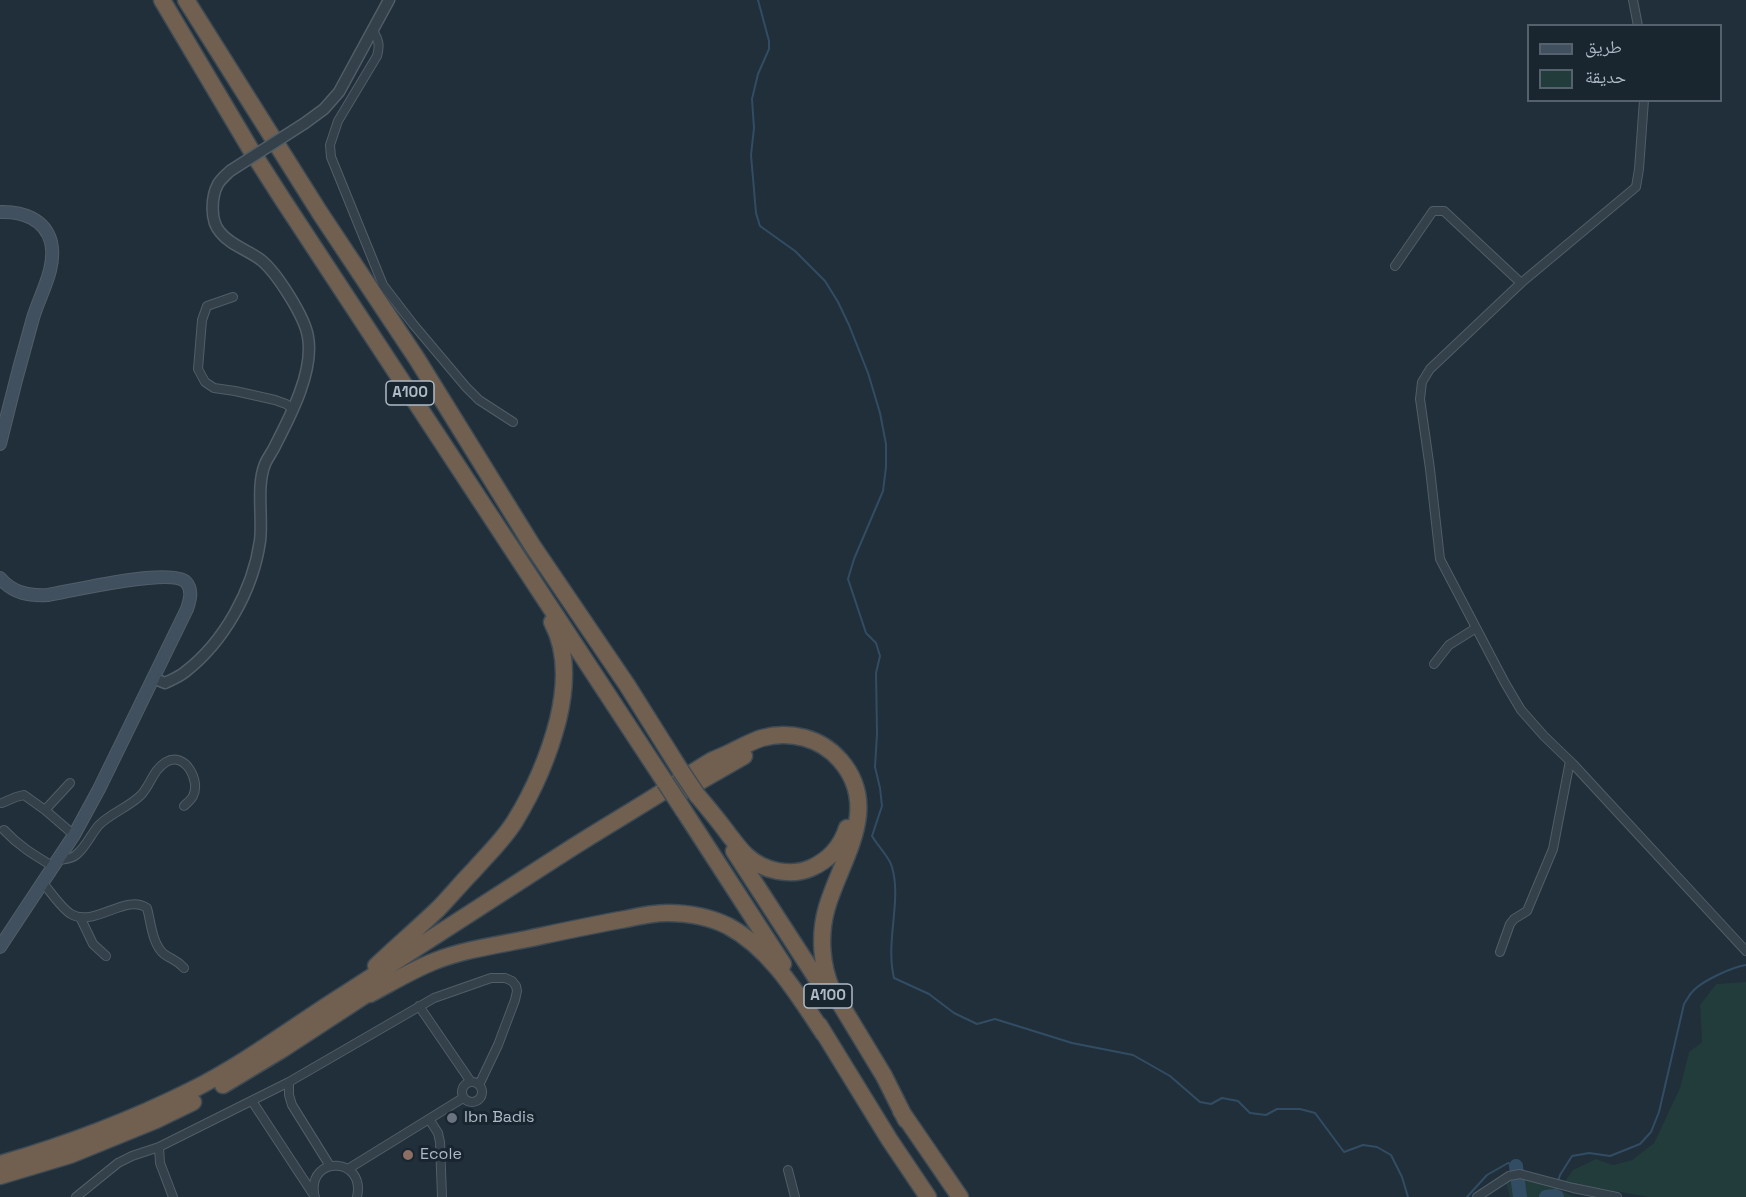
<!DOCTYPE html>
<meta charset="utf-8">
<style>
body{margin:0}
#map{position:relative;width:1746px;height:1197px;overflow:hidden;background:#202f3a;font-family:"Space Grotesk","Noto Naskh Arabic",sans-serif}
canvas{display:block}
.legend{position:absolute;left:1527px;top:24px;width:195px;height:78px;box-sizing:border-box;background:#19252f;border:2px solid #55616c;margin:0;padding:8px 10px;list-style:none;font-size:18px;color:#aebbc7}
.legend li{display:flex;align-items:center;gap:12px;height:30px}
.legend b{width:30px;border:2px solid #55616c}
</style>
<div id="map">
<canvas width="1746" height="1197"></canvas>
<ul class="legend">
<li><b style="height:8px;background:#41505e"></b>طريق</li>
<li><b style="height:16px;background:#223b3b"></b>حديقة</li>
</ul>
</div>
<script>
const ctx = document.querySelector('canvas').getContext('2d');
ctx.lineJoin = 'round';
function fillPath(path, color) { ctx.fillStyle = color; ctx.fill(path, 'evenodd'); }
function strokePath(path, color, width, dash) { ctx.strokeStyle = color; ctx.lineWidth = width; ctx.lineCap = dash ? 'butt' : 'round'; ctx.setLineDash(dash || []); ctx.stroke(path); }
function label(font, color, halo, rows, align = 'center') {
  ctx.font = font + ' "Space Grotesk",sans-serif'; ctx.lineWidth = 6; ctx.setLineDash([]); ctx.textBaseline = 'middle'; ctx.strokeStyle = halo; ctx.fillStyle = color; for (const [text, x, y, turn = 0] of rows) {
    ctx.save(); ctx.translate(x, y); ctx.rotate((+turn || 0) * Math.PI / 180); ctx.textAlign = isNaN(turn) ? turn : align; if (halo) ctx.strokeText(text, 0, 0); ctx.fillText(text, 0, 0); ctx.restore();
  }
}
fillPath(new Path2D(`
 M1746,982v215h-97l-85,-15 9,-12 23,-11 17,6 19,-5 22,-17 26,-55 9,-36 13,-10 -2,-37 16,-21z
 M1515,1178c15,1 28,3 42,10 8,4 12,8 21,9h-68l-4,-14z`), '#223b3b');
strokePath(new Path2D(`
 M758,0l11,41v8l-11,25 -6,25 2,29 -3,27 5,58 4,13 35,25 30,30 13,21 11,23 19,48 12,40 6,31v23l-3,24 -29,68 -6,20 18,54 10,10 4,13 -4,17 1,61 -2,33 5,21 2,18 -10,30c5,9 18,22 20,31 10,34 -7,74 2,111l35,16 25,19 23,11 18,-5 77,24 61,12 37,21 30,26 11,2 11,-6 16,3 12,12 16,2 11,-6h23l15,4 29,39 19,-7 14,2 14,8 11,22 6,20
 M1558,1181l2,-6 12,-19 17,-3 21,3 30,-12 11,-12 8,-20 25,-108c3,-4 5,-9 9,-13 9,-10 39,-24 53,-26
 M1554,1196l3,-9
 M1467,1197l20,-22 21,-12 8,3`), '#324d63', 2);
strokePath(new Path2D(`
 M1516,1166l4,31
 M1546,1197l8,-1 3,1`), '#324d63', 14);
const minor = new Path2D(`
 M1633,0l5,26
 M373,31c6,9 7,15 4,25l-39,65 -8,24 1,12 52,128 30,39 53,63 13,13 34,22
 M1644,100l-5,69 -3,18 -115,96 -91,86 -8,13 -2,17 10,70 10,90 65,124 16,27 23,26 29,28 173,187
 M1395,266l38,-55h11l77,72
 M233,297l-26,9 -5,14 -4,49 7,13 9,6 21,3 40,9 11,4 7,5
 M1434,664l15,-19 27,-17
 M70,783l-25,27 29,25
 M2,803l14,-6 8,-2 21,15
 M4,830c16,17 30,25 50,37
 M59,860c6,-1 12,-1 17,-5 10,-8 15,-21 23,-30 12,-12 30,-18 42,-30 10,-11 12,-25 25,-33 19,-11 35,19 27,34 -2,4 -6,7 -9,10
 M43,883c7,8 19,26 28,31 23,14 55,-21 76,-6 4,14 5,36 17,46 8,6 12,5 20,14
 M80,917l13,27 13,12
 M1500,952l10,-28 4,-5 13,-8 26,-62 17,-88
 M419,1006l52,76
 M289,1082v13l3,10 38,61
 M462 1092a10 10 0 1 1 20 0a10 10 0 1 1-20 0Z
 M252,1101l63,96
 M429,1119l9,14 2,9 2,55
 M159,1147l1,16 13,34
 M348,1169l115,-71
 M788,1170l7,27
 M314,1193c-5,-38 52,-36 43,4
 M76,1197l42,-34 14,-7 27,-9 130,-65 145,-84 57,-20h14l7,3 4,5 1,5 -2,9 -17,45 -19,40
 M1477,1197l32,-21 11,-2 53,14 44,9`);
const tertiary = new Path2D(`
 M305,123l19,-14 15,-17 50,-92
 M153,678l12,5c6,-3 14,-6 20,-11 39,-30 68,-82 75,-131 3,-23 -4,-55 5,-77 3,-7 8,-13 11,-20 15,-29 38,-73 32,-107 -3,-20 -31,-64 -47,-77 -13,-10 -31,-15 -41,-28 -10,-11 -9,-35 -2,-48 3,-5 8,-9 12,-13`);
const secondary = new Path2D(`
 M0,212c22,-1 45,7 51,30 6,26 -11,52 -18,76 -12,42 -23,84 -33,126
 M0,578c13,15 28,18 48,17 24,-4 122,-28 138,-13 7,8 4,18 1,27l-88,180 -25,46 -74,112`);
const motorway = new Path2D(`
 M162,0l89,150 32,50 382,582
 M186,0l134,213 97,146 115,186 95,140 54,86
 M683,791l61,-35
 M697,795c11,13 22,26 32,40 6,7 11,15 18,21 16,15 44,21 64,12 18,-8 30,-21 36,-40
 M684,811l99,153
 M734,851l92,142
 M376,966c20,-19 41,-37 61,-56 13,-13 24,-27 37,-40 14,-16 30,-31 41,-49 19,-31 34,-66 43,-101 8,-33 10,-68 -6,-98
 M370,994c21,-11 42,-24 65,-33 33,-13 71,-17 106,-25 28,-6 57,-12 85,-17 13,-3 27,-6 41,-6 20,0 43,4 61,13 43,23 70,69 96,108
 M819,1025l70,114 39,58
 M223,1085l58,-35 98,-64
 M901,1111l59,86
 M0,1164c66,-19 130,-43 192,-74 54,-27 102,-64 153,-96 72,-46 142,-92 214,-138 35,-23 72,-44 108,-67 15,-9 30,-20 46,-29 7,-3 15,-6 22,-10 9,-4 17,-9 27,-12 28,-8 59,0 78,22 42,48 1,99 -13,147 -8,27 -6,58 5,83l52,86 22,44
 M0,1176l70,-21 86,-35 37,-18`);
strokePath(minor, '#515e68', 10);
strokePath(tertiary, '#515e68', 13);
strokePath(secondary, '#515e68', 14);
strokePath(motorway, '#3e4b55', 19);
strokePath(minor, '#34404a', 8);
strokePath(tertiary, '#34404a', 10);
strokePath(secondary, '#41505e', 12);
strokePath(motorway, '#716050', 16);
const tertiaryBridge = new Path2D(`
 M230,171l75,-48`);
const motorwayBridge = new Path2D(`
 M681,771l16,24
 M665,782l19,29`);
strokePath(tertiaryBridge, '#515e68', 13, []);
strokePath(motorwayBridge, '#3e4b55', 19, []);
strokePath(tertiaryBridge, '#34404a', 10);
strokePath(motorwayBridge, '#716050', 16);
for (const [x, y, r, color] of [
 [452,1118,6,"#6b7280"],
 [408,1155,6,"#8d6e63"]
]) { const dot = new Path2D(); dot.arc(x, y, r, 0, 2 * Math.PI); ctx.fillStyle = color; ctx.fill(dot); strokePath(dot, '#19252f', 2); }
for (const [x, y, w] of [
 [410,393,48],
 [828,996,48]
]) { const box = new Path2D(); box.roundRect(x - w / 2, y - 12, w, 24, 4.5); ctx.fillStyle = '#19252f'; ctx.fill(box); strokePath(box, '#aebbc7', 1.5); }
label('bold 15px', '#aebbc7', null, [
 ["A100",410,393],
 ["A100",828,996]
]);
label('16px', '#aebbc7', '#19252f', [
 ["Ibn Badis",464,1118],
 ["Ecole",420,1155]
], 'left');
</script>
